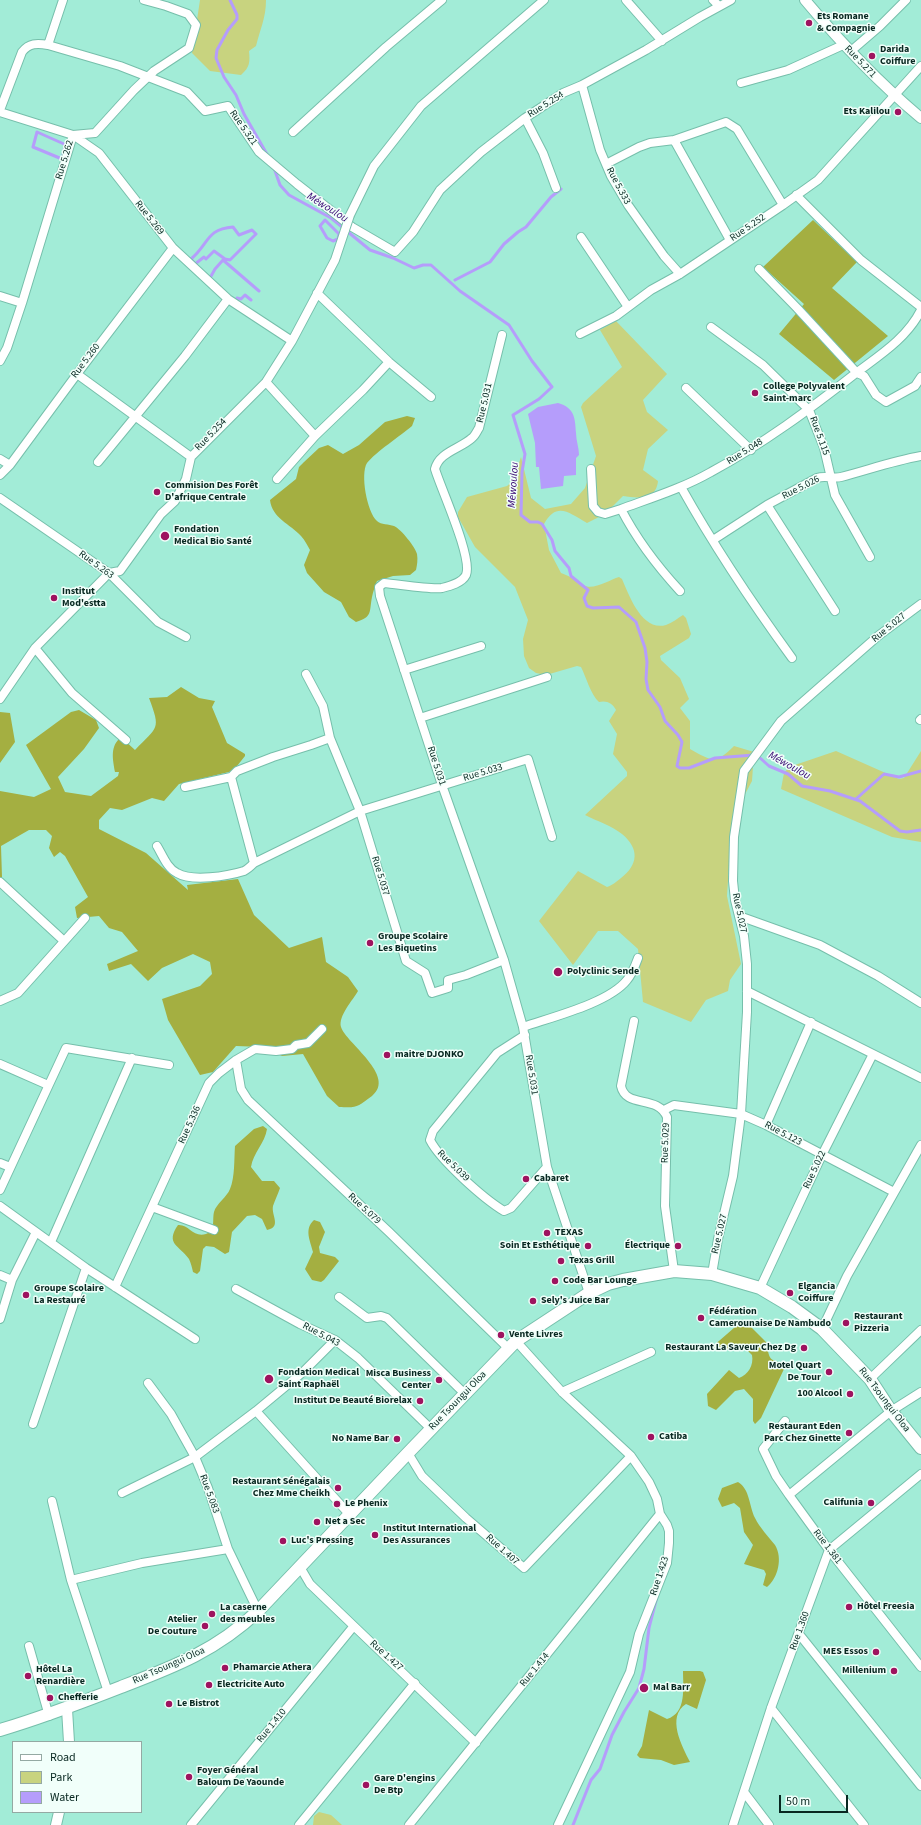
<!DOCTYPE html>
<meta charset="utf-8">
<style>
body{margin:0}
#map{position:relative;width:921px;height:1825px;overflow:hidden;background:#a2ecd7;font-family:"Source Sans 3",sans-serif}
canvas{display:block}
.legend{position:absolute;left:12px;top:1741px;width:130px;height:72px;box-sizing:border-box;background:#f1fffa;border:1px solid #94a9a3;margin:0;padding:5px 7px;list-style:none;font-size:12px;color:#082821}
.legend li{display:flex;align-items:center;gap:8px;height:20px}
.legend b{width:20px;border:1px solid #94a9a3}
.scale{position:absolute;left:779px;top:1795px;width:69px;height:18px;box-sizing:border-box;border:2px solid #082821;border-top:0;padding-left:5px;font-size:12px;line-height:14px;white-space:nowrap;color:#082821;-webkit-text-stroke:3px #f1fffa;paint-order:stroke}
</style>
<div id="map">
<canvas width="921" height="1825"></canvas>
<ul class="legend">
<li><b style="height:5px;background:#fff"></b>Road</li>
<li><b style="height:11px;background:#c8d37f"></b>Park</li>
<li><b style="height:11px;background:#b59dfb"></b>Water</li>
</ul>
<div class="scale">50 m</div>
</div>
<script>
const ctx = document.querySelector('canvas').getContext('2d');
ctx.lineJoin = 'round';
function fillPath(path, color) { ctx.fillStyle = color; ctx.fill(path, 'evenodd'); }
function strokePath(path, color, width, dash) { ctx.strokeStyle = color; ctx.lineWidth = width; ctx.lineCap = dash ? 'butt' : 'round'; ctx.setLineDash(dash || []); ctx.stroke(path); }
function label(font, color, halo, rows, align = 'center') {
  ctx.font = font + ' "Source Sans 3",sans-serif'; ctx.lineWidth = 3; ctx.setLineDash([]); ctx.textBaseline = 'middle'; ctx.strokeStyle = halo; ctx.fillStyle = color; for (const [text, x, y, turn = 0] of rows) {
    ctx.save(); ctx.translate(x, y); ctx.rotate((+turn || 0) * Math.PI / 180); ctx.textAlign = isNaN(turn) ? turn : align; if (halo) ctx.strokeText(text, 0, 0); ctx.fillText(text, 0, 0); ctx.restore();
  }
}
fillPath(new Path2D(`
 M200,0h66c0,18 -6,29 -10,46l-7,5c1,11 1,16 -8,24l-31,-4 -18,-18z
 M616,321l51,53 -24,26 4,12 21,18 -20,19 -5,21 15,11c-2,20 -21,17 -35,15l-18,18 -18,9c-18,-10 -30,-22 -43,1l5,26 12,23c9,3 14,7 22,12 10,6 26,-5 36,-8l3,2c7,16 20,53 44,46 6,-2 12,-7 17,-10l3,3 5,16 -2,4 -29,18 1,4 19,18 9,21 -9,9 10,13v28c22,12 25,16 44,-3l20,6 -2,29 -20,38 -5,77 14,68 -11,16 -2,11 -22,9 -15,22 -48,-20 -5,-53 -20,-18h-20l-25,34 -34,-44 39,-50 29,16c6,-2 9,-5 14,-9 17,-13 19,-29 1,-44 -10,-8 -25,-13 -37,-19l42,-39v-4l-14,-18 4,-20 -8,-13 7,-11c-3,-7 -10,-10 -17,-8 -8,-7 -13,-25 -18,-35l-4,-1 -31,9 -10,-2 -7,-5 -5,-12 -1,-17 5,-19 -13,-33 -40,-40 -17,-30v-5l9,-15 40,-11 6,-5 8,-24 10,41 14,11 26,-5 14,-16 11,-32 -15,-49 2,-4 39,-36 -22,-37z
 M836,751l63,28 5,-1 17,-27v91l-29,-5 -111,-48 3,-16 5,-6z
 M319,1812l12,3 11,10h-29l1,-9z`), '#c8d37f');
fillPath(new Path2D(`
 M813,220l44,42 -25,26 56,48 -54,44 -55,-46 25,-30 -41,-37z
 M407,416l8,2 -3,8c-12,10 -36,26 -45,37 -7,11 0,49 10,58 4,4 12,3 17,5 7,3 22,22 23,28 1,6 0,11 -1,16l-6,5 -17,1 -16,5c-2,5 -4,11 -5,16 -3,15 1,20 -16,25l-7,-5 -8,-15 -17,-10 -17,-19 -3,-8 6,-15c-3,-5 -5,-10 -9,-14 -11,-12 -29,-18 -31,-36l26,-21 3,-12 5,-5 15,-14 9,-3 15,9 16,-9 26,-23z
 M181,687l18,11 16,3 -3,6 15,36 18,11v2l-12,15 -54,13 -15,17 -12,-3 -30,12 -12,-2 -11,12v9l47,24 42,37 -1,-5 51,-6 16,36 35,33 33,-11 4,25 22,15 10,14c-5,9 -20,25 -17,36 5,16 56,49 31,69 -15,11 -14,12 -33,11l-12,-11 -24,-42 -21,2 -19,-9 -27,-1 -23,26 -13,3 -32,-55 -6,-21 38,-13 12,-12 -2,-12 -17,-8 -31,14 -14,13 -17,-17 -22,7 -2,-7 31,-13 -16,-19 -13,-4 -10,-12 -22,2 -2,-11 13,-10 -23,-41 -5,-4 -6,5 -5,-9 3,-12 -6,-6h-17l-28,16 1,31 -2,2v-88l34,6 17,-8 -25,-44 45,-33 8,-2 17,10 3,8 -15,21 -26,28 7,15 26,4 27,-20 1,-4h-4c-2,-12 -5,-24 4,-33h4l12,11c23,-24 26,-20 14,-52l18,-1z
 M0,712l10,1 5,29 -15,21z
 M263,1126l4,3c-2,14 -14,24 -16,38l11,14h12l6,7c-2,6 -5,12 -7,18 -2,9 9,21 -6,24l-5,-11 -7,-4 -8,1 -15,16 -3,20 -4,2 -11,-7 -8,-1 -3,3 -3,22 -3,3 -4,-2c-1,-4 -2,-9 -4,-13 -10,-14 -24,-15 -11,-34 11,-1 15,13 28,9 10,-4 6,-14 8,-22 2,-8 13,-15 16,-23 5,-12 4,-30 5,-43l19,-17z
 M314,1220l6,2 5,10 -6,15 1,6 15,4 4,4 -15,19 -3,2 -9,-2 -7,-11 8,-17c-3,-12 -9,-23 1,-32z
 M742,1321l4,1 21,21c2,26 9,11 17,26l-23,49 -6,6 -2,-3v-22l-9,-10 -9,2 -19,19 -8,-4 -1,-12 22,-24 10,8c9,-3 15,-13 13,-23l-9,-9 -18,4 -13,-3z
 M738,1482c12,7 11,24 17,36 5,10 13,18 20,27 8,13 3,33 -8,42l-4,-2 3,-11 -2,-4 -20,-6 9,-19 -9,-13 -4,-24 -6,-5 -12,4 -4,-8 4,-11z
 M683,1671h17l3,1 3,8 -9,29 -11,-5c-20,13 -4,42 4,58l-16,3 -13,-5 -21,-2 -3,-3 5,-9 7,-36 18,9c20,-6 16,-32 16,-48z`), '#a4af41');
fillPath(new Path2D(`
 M558,403c17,5 17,15 18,30 0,7 3,15 3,22l-3,3v17l-12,1 -1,10 -22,3 -2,-22h-3l-1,-24 -7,-29 10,-7z`), '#b59dfb');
strokePath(new Path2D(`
 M230,0l7,15v4l-9,11 -11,20 -1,8 8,19 12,18 8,19 24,42
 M37,132l27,12 1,2 -3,13 -29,-12z
 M274,168l6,17 9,10 42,23 39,32 23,8 21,10 9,-3h8l29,26 49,34 23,36 20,26 -13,12 -26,16 12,39 -3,18 -1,43 9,7h8l4,2 10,16 3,11 14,17 2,8 17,14 -4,8 3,8 6,2 26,-1 17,15 9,26 2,14 -1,17 2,11 12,17 5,14 13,14 4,7 -5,24 3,2h9l26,-10 39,-3 5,2 10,9 19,8 14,12 28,5 30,10 40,30 7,1 14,-2
 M325,220l14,14 -1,5 -5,2 -6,-3 -7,-12z
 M233,227l6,8 13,-5 4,4 -26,26 -5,-1 -11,-8 -8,8 -2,-2 -9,7 -4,-5c18,-15 15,-30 42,-32z
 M210,278l5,-9 8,-9 36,31
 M455,280l35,-18 14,-18 14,-12 8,-5 25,-30 10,-8
 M237,298l4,1 4,-4 6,5
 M856,799l28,-25 15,3 22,-6
 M573,1825l18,-45 9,-11 12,-34 12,-23 15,-24 5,-19 5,-41 8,-31`), '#b59dfb', 3);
const minor = new Path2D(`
 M626,0l36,41
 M713,0l6,6
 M48,45l72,21 67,26 18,19 23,-5 31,46 38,32 55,43 43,25 18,-20 27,-42 41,-38 44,-34 38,-25 19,-8 64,-35 54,-33 31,-17
 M851,51l29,-25 26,-26
 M741,83l47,-13 55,-25
 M582,85l18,65 11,26 17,29 36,51 16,18
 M0,110l22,-58c7,-9 15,-9 26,-7l15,-45
 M0,112l73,23 26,18 74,95 55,51 64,42
 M525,118l18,35 13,35
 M293,132l93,-85 56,-47
 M674,140l52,-18 11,7 46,76
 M606,164l33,-17 11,-4 24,-3 56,100
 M796,195l65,65 60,47
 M350,215l24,-49 47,-60 123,-106
 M581,237l47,70
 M759,269l38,39 60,65 7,3 12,19 10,7 29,-16 6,-9
 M317,293l72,69 42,35
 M0,296l22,7
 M711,327l52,38 46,45 15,38 11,47 35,62
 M580,334l36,-18 35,-26 29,-16 103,-69 35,-25 103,-114
 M502,335l-23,93c-2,3 -4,8 -7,10 -12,11 -33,14 -37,31 6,20 38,89 31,106 -4,8 -16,11 -24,13 -10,2 -45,-4 -58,-5l-5,4 1,9 62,189 62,175 19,67 24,140 42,126
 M0,361l7,-13 15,-45 51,-168 22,-2 39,-43 20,-19 35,-23 7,-23 -8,-11 -22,-8 -22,-6
 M77,374l114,83
 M266,382l49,54 48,-46 26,-28
 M686,388l65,62
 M0,459l10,6
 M98,462l87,-106 43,-57
 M591,469l2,37 5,6 7,2 16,-5
 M0,475l10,-10 67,-91 96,-126
 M277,479l38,-43
 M681,487c33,59 71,116 111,171
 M0,498l109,75 49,49 28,15
 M767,505l68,106
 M713,540l54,-35 50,-27c8,-3 16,1 24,-1 27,-7 52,-16 80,-21
 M680,591c-23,-25 -43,-51 -59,-82 30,-11 62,-21 90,-37 52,-28 99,-63 145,-99 24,-18 51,-35 65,-63
 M35,648l37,45 54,47
 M404,670l77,-24
 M306,674l17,32 7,32 30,73 46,150 19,12 7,20 16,-5v-8l18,-5 38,-15
 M0,699l35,-51 74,-75 11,-2 41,-57 14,-13 11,-22 5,-22 75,-75 26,-41 43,-81 10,-30
 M420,718l127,-41
 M920,720l1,-1
 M231,777l23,86 106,-52 168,-52 24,78
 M185,787l46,-10 6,-6 36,-14 38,-12 19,-7
 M157,846c6,10 10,22 20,27 15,9 51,3 67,-2 4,-2 7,-5 10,-8
 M0,882l64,59
 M739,916l81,29 58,31 43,27
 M747,991l174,87
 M0,1001l18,-8 67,-75
 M634,1021l-13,65c5,23 36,8 46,31l-2,89 9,65
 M523,1027c29,-10 86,-24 104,-47 6,-7 8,-14 11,-22
 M525,1035l-28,18 -64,78 -3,9c10,20 54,59 74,71l7,-3 36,-41
 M236,1060l5,29 7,11 141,132 120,117
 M0,1064l48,21
 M664,1110l10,-5 67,9 25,11 128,67
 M766,1125l45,-103
 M0,1163l10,4
 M0,1190l66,-142 103,17
 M0,1206l86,62 109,71
 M152,1207l62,23
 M51,1242l81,-184
 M712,1274l6,-35 15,-63 8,-62 6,-102v-48l-3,-28 -9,-36 -2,-19 1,-44 10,-66 37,-50 97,-85 43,-32
 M0,1275l12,5
 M115,1287l94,-204 10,-10 17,-13 19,-11 21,2 16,-2 4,-4 12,-2 14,-14
 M760,1288l62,-133 51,-101
 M236,1289l64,35 35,16 23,18 73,71
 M339,1297l28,21 14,-2 6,2 78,76
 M0,1319l12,-39 24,-48
 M822,1329l25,-53 74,-131
 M516,1341l46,51 69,64 18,26 8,17 3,15 7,11 2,6v12l-2,20 -28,71 -9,38 -72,153
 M870,1379l51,-49
 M148,1383l23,31 24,43 13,31 20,61 30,62
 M562,1392l89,-40
 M256,1411l47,-39 32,-32
 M785,1421l-22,28 13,27 13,19 40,55 92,117
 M33,1424l53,-156
 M408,1453l14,23 44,42 58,50 107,-112
 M122,1493l73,-36 61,-46 93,103
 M789,1495l102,-84 30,-19
 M52,1501l19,79 37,112
 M300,1567l10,17 166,159
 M71,1580l71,-17 86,-14
 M799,1634l122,152
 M29,1646l20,70
 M771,1708l93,117
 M744,1792l25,33
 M191,1825l162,-198
 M299,1825l116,-142
 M409,1825l251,-311
 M733,1825l38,-117 58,-158 92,-76`);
const tertiary = new Path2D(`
 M805,0c36,43 73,82 116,118
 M67,1709l2,33
 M56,1825l3,-13`);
const primary = new Path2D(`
 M0,1730c41,-12 80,-27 121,-43 52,-20 95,-36 137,-76l150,-158 108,-112 73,-48 19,-9 15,-4 51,-9 38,3 48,14 32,19 30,22 48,50 21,32 30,37`);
strokePath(minor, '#76bfab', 10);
strokePath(tertiary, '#76bfab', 12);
strokePath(primary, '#76bfab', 14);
strokePath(minor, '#fff', 8);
strokePath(tertiary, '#fff', 10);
strokePath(primary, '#fff', 12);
const minorBridge = new Path2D(`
 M345,230l5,-15`);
strokePath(minorBridge, '#76bfab', 10, []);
strokePath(minorBridge, '#fff', 8);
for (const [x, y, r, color] of [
 [809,23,4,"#9e135f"],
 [872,56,4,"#9e135f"],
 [898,112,4,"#9e135f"],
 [755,393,4,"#9e135f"],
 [157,492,4,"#9e135f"],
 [165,536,5,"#9e135f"],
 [54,598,4,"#9e135f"],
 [370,943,4,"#9e135f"],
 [558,972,5,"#9e135f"],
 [387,1055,4,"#9e135f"],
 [526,1179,4,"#9e135f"],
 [547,1233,4,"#9e135f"],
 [588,1246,4,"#9e135f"],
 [678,1246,4,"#9e135f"],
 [561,1261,4,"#9e135f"],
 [555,1281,4,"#9e135f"],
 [790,1293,4,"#9e135f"],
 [26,1295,4,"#9e135f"],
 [533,1301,4,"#9e135f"],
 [701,1318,4,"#9e135f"],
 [846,1323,4,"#9e135f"],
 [501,1335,4,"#9e135f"],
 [804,1348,4,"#9e135f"],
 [829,1372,4,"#9e135f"],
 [269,1379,5,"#9e135f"],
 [439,1380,4,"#9e135f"],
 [850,1394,4,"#9e135f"],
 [420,1401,4,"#9e135f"],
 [849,1433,4,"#9e135f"],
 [651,1437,4,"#9e135f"],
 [397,1439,4,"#9e135f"],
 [338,1488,4,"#9e135f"],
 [871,1503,4,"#9e135f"],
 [337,1504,4,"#9e135f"],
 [317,1522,4,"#9e135f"],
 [375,1535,4,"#9e135f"],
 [283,1541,4,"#9e135f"],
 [849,1607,4,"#9e135f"],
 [212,1614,4,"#9e135f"],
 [205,1626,4,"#9e135f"],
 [876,1652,4,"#9e135f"],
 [225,1668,4,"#9e135f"],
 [894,1671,4,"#9e135f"],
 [28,1676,4,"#9e135f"],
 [209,1685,4,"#9e135f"],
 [644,1688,5,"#9e135f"],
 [50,1698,4,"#9e135f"],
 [169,1704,4,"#9e135f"],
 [189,1777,4,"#9e135f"],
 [366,1785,4,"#9e135f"]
]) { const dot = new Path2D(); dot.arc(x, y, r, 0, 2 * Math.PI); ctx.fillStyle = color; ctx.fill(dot); strokePath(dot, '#f1fffa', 1.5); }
label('bold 10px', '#082821', '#f1fffa', [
 ["Ets Romane",817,17],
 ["& Compagnie",817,29],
 ["Darida",880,50],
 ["Coiffure",880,62],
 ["Ets Kalilou",890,112,"right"],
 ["College Polyvalent",763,387],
 ["Saint-marc",763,399],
 ["Commision Des Forêt",165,486],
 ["D'afrique Centrale",165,498],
 ["Fondation",174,530],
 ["Medical Bio Santé",174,542],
 ["Institut",62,592],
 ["Mod'estta",62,604],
 ["Groupe Scolaire",378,937],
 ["Les Biquetins",378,949],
 ["Polyclinic Sende",567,972],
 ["maitre DJONKO",395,1055],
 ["Cabaret",534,1179],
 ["TEXAS",555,1233],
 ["Soin Et Esthétique",580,1246,"right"],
 ["Électrique",670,1246,"right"],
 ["Texas Grill",569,1261],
 ["Code Bar Lounge",563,1281],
 ["Elgancia",798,1287],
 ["Coiffure",798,1299],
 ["Groupe Scolaire",34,1289],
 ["La Restauré",34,1301],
 ["Sely's Juice Bar",541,1301],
 ["Fédération",709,1312],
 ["Camerounaise De Nambudo",709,1324],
 ["Restaurant",854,1317],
 ["Pizzeria",854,1329],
 ["Vente Livres",509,1335],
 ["Restaurant La Saveur Chez Dg",796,1348,"right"],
 ["Motel Quart",821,1366,"right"],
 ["De Tour",821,1378,"right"],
 ["Fondation Medical",278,1373],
 ["Saint Raphaël",278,1385],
 ["Misca Business",431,1374,"right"],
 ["Center",431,1386,"right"],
 ["100 Alcool",842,1394,"right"],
 ["Institut De Beauté Biorelax",412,1401,"right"],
 ["Restaurant Eden",841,1427,"right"],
 ["Parc Chez Ginette",841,1439,"right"],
 ["Catiba",659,1437],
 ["No Name Bar",389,1439,"right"],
 ["Restaurant Sénégalais",330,1482,"right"],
 ["Chez Mme Cheikh",330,1494,"right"],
 ["Califunia",863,1503,"right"],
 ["Le Phenix",345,1504],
 ["Net a Sec",325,1522],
 ["Institut International",383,1529],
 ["Des Assurances",383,1541],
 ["Luc's Pressing",291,1541],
 ["Hôtel Freesia",857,1607],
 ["La caserne",220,1608],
 ["des meubles",220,1620],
 ["Atelier",197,1620,"right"],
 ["De Couture",197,1632,"right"],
 ["MES Essos",868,1652,"right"],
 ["Phamarcie Athera",233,1668],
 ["Hôtel La",36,1670],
 ["Renardière",36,1682],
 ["Millenium",886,1671,"right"],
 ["Electricite Auto",217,1685],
 ["Mal Barr",653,1688],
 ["Chefferie",58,1698],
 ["Le Bistrot",177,1704],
 ["Foyer Général",197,1771],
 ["Baloum De Yaounde",197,1783],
 ["Gare D'engins",374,1779],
 ["De Btp",374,1791]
], 'left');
label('10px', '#082821', '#f1fffa', [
 ["Rue 5.271",860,62,46],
 ["Rue 5.254",546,105,-32],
 ["Rue 5.321",243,128,55],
 ["Rue 5.262",65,160,-73],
 ["Rue 5.333",618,186,62],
 ["Rue 5.269",149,218,52],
 ["Rue 5.252",748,228,-34],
 ["Rue 5.260",86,361,-53],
 ["Rue 5.031",485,403,-77],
 ["Rue 5.254",211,435,-46],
 ["Rue 5.115",819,436,70],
 ["Rue 5.048",745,452,-32],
 ["Rue 5.026",801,488,-27],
 ["Rue 5.263",96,565,36],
 ["Rue 5.027",889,628,-39],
 ["Rue 5.031",436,766,72],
 ["Rue 5.033",483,773,-17],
 ["Rue 5.037",380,876,73],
 ["Rue 5.027",739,913,78],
 ["Rue 5.031",531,1075,81],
 ["Rue 5.336",190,1125,-66],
 ["Rue 5.123",783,1134,28],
 ["Rue 5.029",666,1143,-88],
 ["Rue 5.039",453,1166,44],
 ["Rue 5.022",815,1170,-65],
 ["Rue 5.079",364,1209,43],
 ["Rue 5.027",720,1234,-77],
 ["Rue 5.043",321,1335,28],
 ["Rue Tsoungui Oloa",884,1400,53],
 ["Rue Tsoungui Oloa",458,1401,-46],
 ["Rue 5.083",209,1494,70],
 ["Rue 1.381",827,1547,53],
 ["Rue 1.407",502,1550,42],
 ["Rue 1.423",660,1576,-72],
 ["Rue 1.360",800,1631,-70],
 ["Rue 1.427",386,1656,42],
 ["Rue Tsoungui Oloa",169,1666,-24],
 ["Rue 1.414",535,1670,-51],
 ["Rue 1.410",272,1726,-51]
]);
label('italic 11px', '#370572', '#f1fffa', [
 ["Méwoulou",327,208,32],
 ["Méwoulou",514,485,-86],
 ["Méwoulou",789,766,29]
]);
</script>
